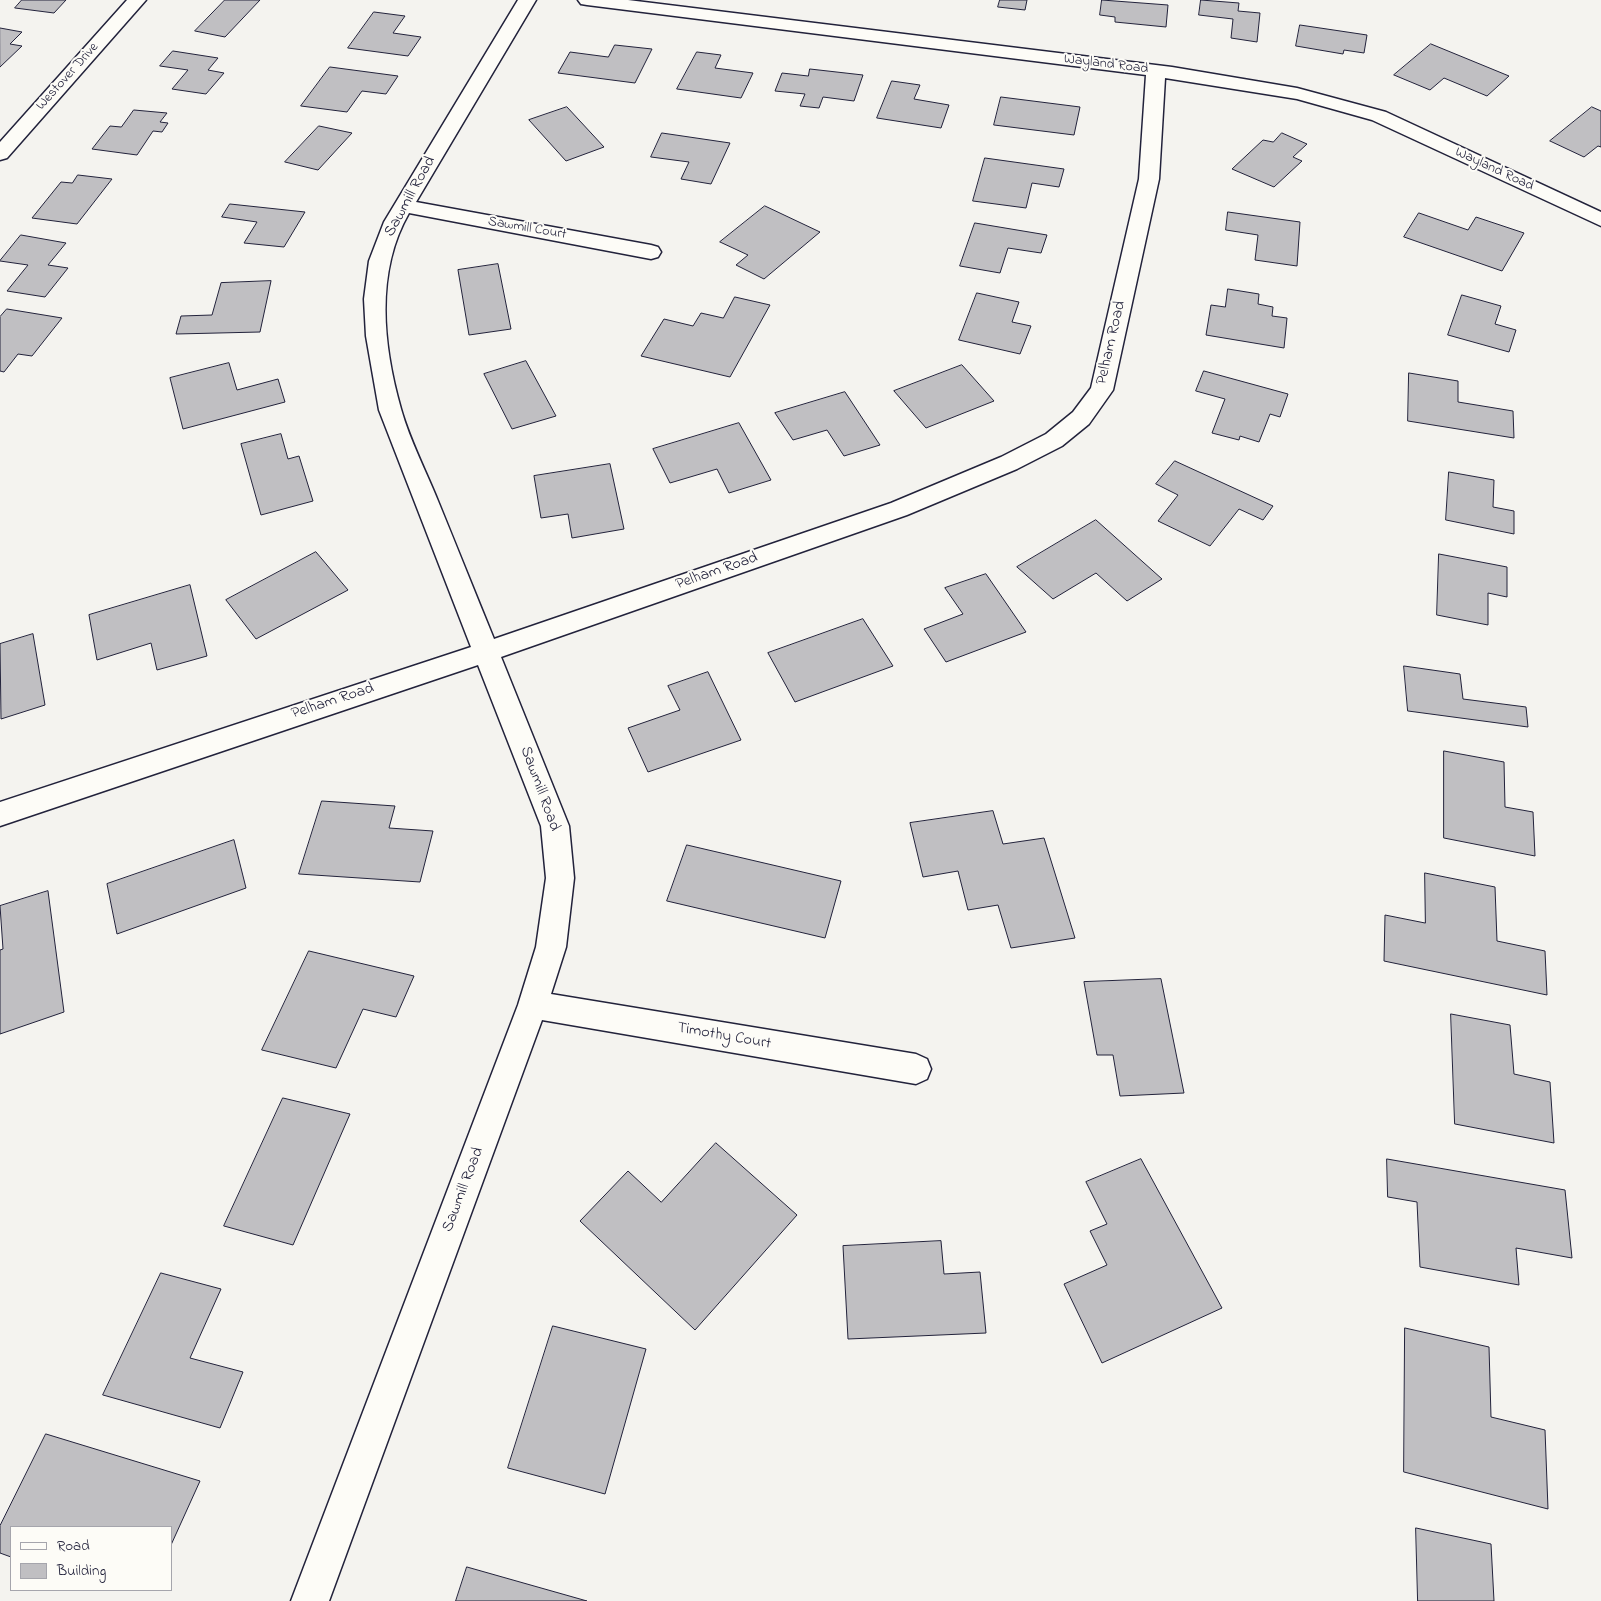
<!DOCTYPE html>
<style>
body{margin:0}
#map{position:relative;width:1601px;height:1601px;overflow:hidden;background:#f4f3ef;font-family:"Indie Flower",sans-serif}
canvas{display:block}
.legend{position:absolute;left:10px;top:1526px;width:162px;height:65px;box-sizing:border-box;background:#fdfcf7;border:1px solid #a5a5ac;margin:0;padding:6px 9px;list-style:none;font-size:15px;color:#22223b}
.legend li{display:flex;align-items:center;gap:10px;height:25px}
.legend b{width:25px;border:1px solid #a5a5ac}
</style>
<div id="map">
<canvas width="1601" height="1601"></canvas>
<ul class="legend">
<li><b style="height:6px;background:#fdfcf7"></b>Road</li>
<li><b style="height:14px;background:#c0bfc2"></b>Building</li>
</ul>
</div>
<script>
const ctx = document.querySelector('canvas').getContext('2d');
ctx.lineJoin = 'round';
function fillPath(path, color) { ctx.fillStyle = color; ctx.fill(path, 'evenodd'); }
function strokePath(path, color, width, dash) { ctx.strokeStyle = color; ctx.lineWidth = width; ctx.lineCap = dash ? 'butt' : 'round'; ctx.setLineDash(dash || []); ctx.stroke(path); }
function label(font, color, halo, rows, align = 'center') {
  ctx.font = font + ' "Indie Flower",sans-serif'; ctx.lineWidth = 4; ctx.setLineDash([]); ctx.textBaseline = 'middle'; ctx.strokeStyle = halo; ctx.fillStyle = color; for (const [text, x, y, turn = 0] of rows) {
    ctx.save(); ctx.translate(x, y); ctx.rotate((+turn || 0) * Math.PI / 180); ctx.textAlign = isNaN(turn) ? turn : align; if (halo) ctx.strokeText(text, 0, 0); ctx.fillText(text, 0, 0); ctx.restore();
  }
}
const building = new Path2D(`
 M22,0h44l-12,13 -39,-5z
 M225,0h35l-35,37 -30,-6z
 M1000,0h27l-2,10 -27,-3z
 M1102,0l66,5 -2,22 -51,-5v-5l-15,-2z
 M1201,0l38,3 -1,8 22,2 -3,29 -26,-4 2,-19 -34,-4z
 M374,12l31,4 -12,17 28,4 -13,19 -60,-8z
 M1300,25l67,10 -3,18 -20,-3 -1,4 -47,-8z
 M0,28l22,4 -12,12 12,2 -22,21z
 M1431,44l78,32 -22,20 -43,-18 -14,12 -36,-15z
 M615,45l37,4 -17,34 -77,-10 12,-21 38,5z
 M173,51l45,7 -10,12 16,3 -18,21 -34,-5 16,-19 -28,-4z
 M697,52l24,3 -6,13 38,5 -12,25 -64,-9z
 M330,67l68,9 -12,18 -24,-3 -15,21 -46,-6z
 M810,69l53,6 -9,26 -31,-4 -4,11 -19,-2 5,-12 -30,-3 7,-18 26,3z
 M892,81l28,4 -6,14 35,6 -8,23 -64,-10z
 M1001,97l79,10 -6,28 -80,-10z
 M567,107l37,40 -38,14 -37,-41z
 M1592,107l9,4v36l-3,-1 -14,11 -34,-16z
 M134,110l33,3 -7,9 8,1 -6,9 -9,-1 -16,24 -45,-6 18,-23 11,1z
 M319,126l33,7 -34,37 -33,-8z
 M662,133l68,10 -19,41 -30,-5 8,-17 -38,-5z
 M1282,133l25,11 -14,13 9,4 -28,26 -42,-18 31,-29 10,2z
 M985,158l79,11 -5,18 -27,-4 -6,25 -53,-7z
 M78,175l34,4 -35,45 -45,-6 29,-36 11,1z
 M230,204l75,8 -21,35 -40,-4 13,-21 -35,-5z
 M765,206l55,26 -56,47 -28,-14 12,-10 -28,-13z
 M1228,212l72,10 -3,44 -42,-6 3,-25 -32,-5z
 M1419,213l49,17 8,-13 48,16 -22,38 -98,-34z
 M975,223l72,12 -6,18 -33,-5 -8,25 -40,-7z
 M21,235l45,8 -18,22 20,3 -23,29 -38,-6 21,-26 -28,-4z
 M498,264l13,65 -42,6 -11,-65z
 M271,281l-11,51 -84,2 5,-18 31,-1 9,-32z
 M1228,289l31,5 -1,10 15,3 -1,9 15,2 -3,30 -78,-13 5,-30 14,2z
 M977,293l42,9 -7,20 19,4 -11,28 -61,-14z
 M1462,295l39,11 -6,18 21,6 -7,22 -61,-17z
 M735,297l35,8 -40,72 -89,-21 23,-37 29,7 8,-13 22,5z
 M7,309l55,9 -30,38 -14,-2 -14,18 -4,-1v-54z
 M526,361l30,55 -44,13 -28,-55z
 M229,363l8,27 41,-11 7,23 -102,27 -13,-51z
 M962,365l32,36 -68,27 -32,-37z
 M1204,371l84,23 -8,23 -10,-3 -11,28 -19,-6 -1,4 -27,-7 13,-34 -29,-8z
 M1409,373l49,8v21l55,9 1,27 -106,-17z
 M845,392l35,53 -36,11 -17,-26 -34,10 -18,-27z
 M739,423l32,57 -42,13 -12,-24 -47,14 -17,-34z
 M281,434l7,25 11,-3 14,45 -52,14 -20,-71z
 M1175,461l98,45 -10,14 -24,-11 -29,37 -52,-25 20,-26 -22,-11z
 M610,464l14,65 -52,9 -4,-24 -27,4 -7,-42z
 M1449,472l45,8 -1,27 21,4v23l-68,-14z
 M1096,520l66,59 -35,22 -31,-28 -43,26 -36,-32z
 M316,552l32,38 -92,49 -30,-39z
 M1439,554l68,13v30l-19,-4v32l-51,-10z
 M986,574l40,58 -80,30 -22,-33 39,-15 -18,-26z
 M190,585l17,71 -50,14 -6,-27 -54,17 -8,-45z
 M863,619l30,47 -98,36 -27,-49z
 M33,634l12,71 -44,14 -1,-75z
 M1404,666l56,8 3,25 63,8 2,20 -120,-16z
 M708,672l33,68 -93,32 -20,-44 52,-18 -12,-24z
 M1444,751l60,11 1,45 28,5 2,44 -91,-18z
 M322,801l73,5 -6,22 44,3 -13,51 -121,-8z
 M993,811l10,33 41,-6 31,100 -64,10 -13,-43 -30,5 -10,-39 -35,6 -13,-54z
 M234,840l12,48 -129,46 -10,-50z
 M687,845l154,36 -16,57 -158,-37z
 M1425,873l70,14 2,54 48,10 2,44 -163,-34 1,-46 40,8z
 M48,891l16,121 -64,22v-84l3,-1 -3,-43z
 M309,951l105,25 -18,41 -33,-8 -27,59 -74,-18z
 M1161,979l23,114 -64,3 -7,-41h-16l-13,-73z
 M1451,1014l59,11 4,49 36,8 4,61 -99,-19z
 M283,1098l67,16 -57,131 -69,-19z
 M716,1143l81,72 -102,115 -115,-109 48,-50 33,31z
 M1141,1159l81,149 -120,55 -38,-79 43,-19 -17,-34 17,-7 -21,-42z
 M1387,1159l178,31 7,68 -56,-10 3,37 -99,-18 -3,-65 -29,-5z
 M941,1241l3,33 36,-2 6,61 -138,6 -5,-93z
 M161,1273l60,16 -31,69 53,14 -23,56 -117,-33z
 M553,1326l93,23 -41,145 -97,-26z
 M1405,1328l84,19 2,70 54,13 3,79 -144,-37z
 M46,1434l154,47 -29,64v-18h-160v30l-11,-4v-27z
 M1416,1528l75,16 3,57h-76z
 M467,1567l120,34h-131z`);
fillPath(building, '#c0bfc2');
strokePath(building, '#22223b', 1);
const minor = new Path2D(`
 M127,0h19l-139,158 -7,2v-18z
 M518,0h18l-120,202 235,43 7,2 3,5 -3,5 -7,2 -242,-46c-34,59 -26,133 -8,196 9,32 25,62 37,92 19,46 37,92 56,138l397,-136 110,-46 45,-23 27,-22 18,-24 48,-209 7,-104 -559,-70 -6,-1 -3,-4h50l544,67 125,21 89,24 215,100v14l-229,-106 -75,-21 -132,-21 -6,101 -46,211 -24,34 -27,22 -45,23 -110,46 -406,142 68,169 5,52 -8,69 -15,47 365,60 11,5 4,10 -4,10 -11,5 -374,-64 -213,581h-38l227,-596 18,-58 10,-69 -5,-52 -63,-161 -478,161v-24l471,-155 -92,-237 -13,-74 -2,-37 5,-38 15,-39z`);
strokePath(minor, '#22223b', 3);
fillPath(minor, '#fdfcf7');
label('14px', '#22223b', '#fdfcf7', [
 ["Wayland Road",1106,65,7],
 ["Westover Drive",68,77,-48],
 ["Wayland Road",1494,170,25],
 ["Sawmill Court",527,229,10]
]);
label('16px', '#22223b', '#fdfcf7', [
 ["Sawmill Road",411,197,-61],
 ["Pelham Road",1112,343,-77],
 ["Pelham Road",717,572,-19],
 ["Pelham Road",333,702,-18],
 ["Sawmill Road",539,789,70],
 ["Timothy Court",724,1037,10],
 ["Sawmill Road",464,1190,-69]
]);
</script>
